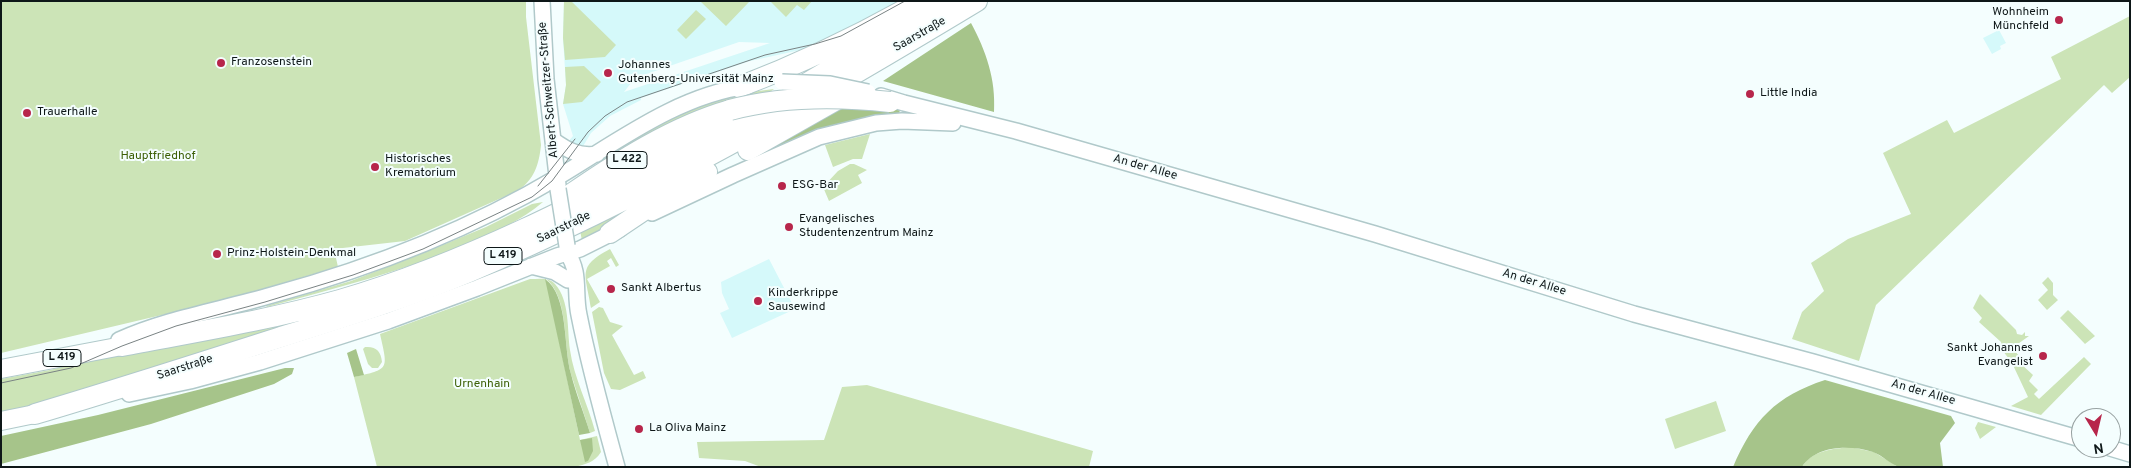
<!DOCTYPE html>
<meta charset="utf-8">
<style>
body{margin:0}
#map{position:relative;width:2131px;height:468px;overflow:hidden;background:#f4fefe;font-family:Overpass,sans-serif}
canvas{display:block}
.frame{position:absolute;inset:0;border:2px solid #0e1718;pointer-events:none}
.north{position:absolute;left:2071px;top:408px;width:50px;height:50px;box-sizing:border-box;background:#f4fefe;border:1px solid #98a2a2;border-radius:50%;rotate:171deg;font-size:14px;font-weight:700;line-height:20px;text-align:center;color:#0e1718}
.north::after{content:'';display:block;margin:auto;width:18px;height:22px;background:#b7264b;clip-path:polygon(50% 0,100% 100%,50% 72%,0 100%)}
</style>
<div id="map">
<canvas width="2131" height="468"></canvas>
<div class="frame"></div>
<div class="north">N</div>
</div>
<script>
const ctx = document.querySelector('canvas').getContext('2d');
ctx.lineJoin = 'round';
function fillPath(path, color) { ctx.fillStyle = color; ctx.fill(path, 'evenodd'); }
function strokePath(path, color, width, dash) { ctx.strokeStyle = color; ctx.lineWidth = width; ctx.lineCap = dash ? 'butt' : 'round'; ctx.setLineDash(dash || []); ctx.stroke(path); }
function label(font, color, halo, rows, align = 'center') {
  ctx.font = font + ' Overpass,sans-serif'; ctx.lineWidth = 4; ctx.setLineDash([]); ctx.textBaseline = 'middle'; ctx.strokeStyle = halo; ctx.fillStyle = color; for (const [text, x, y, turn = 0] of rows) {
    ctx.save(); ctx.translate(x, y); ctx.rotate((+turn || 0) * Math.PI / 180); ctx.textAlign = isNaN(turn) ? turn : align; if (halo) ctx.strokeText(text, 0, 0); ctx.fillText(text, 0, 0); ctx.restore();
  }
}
fillPath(new Path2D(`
 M564,1h346l-82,43 -78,17 -109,37v2l-31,16 -19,17 -9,15 -15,-5 6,-7 -10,-32 3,-19 -3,-47zM739,42l31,1 -146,49 11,-14z
 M1999,30l7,13 -6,3 1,3 -9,5 -9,-16z
 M769,259l26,50 -63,29 -12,-25 9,-4 -7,-16 -1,-11z`), '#d5f9fa');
fillPath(new Path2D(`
 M1,1h525v16l15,128c-2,20 -7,35 -24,46l-112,50 -71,8 4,18 -117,34 -220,52z
 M564,1h7l45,44 -11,12 -40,3 -2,-22z
 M702,1h46l1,1 -23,24 -25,-24z
 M812,1l-8,9 -7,-5 -11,12 -15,-15z
 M696,10l10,9 -20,20 -9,-9z
 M2130,16v61l-18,16 -8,-8 -228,220 -17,56 -67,-22 10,-27 22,-21 -13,-28 37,-24 63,-25 -28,-61 64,-33 7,13 107,-54 -10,-22z
 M584,66l17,16 -19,20 -19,2 3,-19 -1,-18z
 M774,89l-8,6 -160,66 -3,-4c54,-33 107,-62 171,-68z
 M870,134l-8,25h-9l-20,8 -8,-22z
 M850,164h4l13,6 -9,5 4,8 -33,18 -6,-14 15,-16z
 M664,187l-82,54 -2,-11z
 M543,202c-21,18 -48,30 -73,41 -65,28 -135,45 -203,64l-1,-1 85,-25 82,-32 53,-22 46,-23z
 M610,249l9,16 -3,2 -5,-9 -4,3 3,5 -23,13 13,23 -9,6c-5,-34 -15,-41 19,-59z
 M2048,277l5,6v12l5,5 -11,10 -9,-10 10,-10 -6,-7z
 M530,279c9,0 19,-2 25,5 15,17 12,45 15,66 4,28 18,54 25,81l-5,2c-6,-20 -13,-39 -19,-59 -8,-27 -2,-77 -25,-95l34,161 17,-4 4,16c-7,11 -15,12 -27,15h-197l-23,-90c36,-8 34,-7 26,-43z
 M1980,294l36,36 1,4 5,1 3,-3v4h4l-14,10 -1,4 6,7v6l13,12 -4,6 9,9 -4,4 5,5 45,-42 7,7 -50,51 -30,-9 17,-9 -16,-34 -9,-12 -2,-9 -22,-20 3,-4 -9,-10z
 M599,307l4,1 7,14 13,4 -11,9 22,40 9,-4 3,7 -26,12 -9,-1 -7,-16 -12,-61z
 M2068,310l27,26 -10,8 -25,-26z
 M322,316l-266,86 -55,11v-34l49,-9 26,-7z
 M365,347c11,-1 16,4 17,15l-4,6h-6l-4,-4 -5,-15z
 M867,385l226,66 -4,16h-328l-16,-6 -46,-3 -2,-16 127,-2 18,-53z
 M1716,401l10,30 -51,18 -10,-30z
 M1978,422l18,5 -16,12 -5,-11z
 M1850,447l24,5 24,15h-96c10,-17 31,-18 48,-20z`), '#cce4b7');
fillPath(new Path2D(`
 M971,23c15,28 25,56 23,89l-111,-31z
 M845,102l55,5 -1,11 -141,40 -2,-3z
 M545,279c24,17 18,68 26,95 5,20 13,39 19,59l-11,2z
 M356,349l8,26 -10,2 -7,-24z
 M285,368h9l-2,6 -18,10 -123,40 -150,40v-28l97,-21z
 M1825,380l126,36 4,7 -15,20 3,24c-14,0 -30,1 -43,0 -9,-2 -18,-12 -27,-15 -22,-7 -57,-7 -71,15h-69c20,-47 43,-71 92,-87z
 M592,438l1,13 -5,10 -3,1 -5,-22z`), '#a6c48a');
const secondary = new Path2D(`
 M542,1l4,78 12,106
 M881,96l23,7 112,28 359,103 259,80 179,48 268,77
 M553,140c14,10 26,17 44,14
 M652,213l81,-38 86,-38 57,-14 26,-2 51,2
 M567,253c14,19 7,40 12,62 10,51 24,101 38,152
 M531,266l24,6 13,8
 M119,340c49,-22 102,-30 153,-45 99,-27 197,-65 286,-118 59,-35 120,-82 190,-91
 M129,394l61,-13 70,-19 128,-41 89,-33 80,-32 23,-7 40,-20
 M2110,448l20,6`);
const primary = new Path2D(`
 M1,369l121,-23
 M1,421l34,-7`);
const highway = new Path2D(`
 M739,87c63,-24 123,-53 181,-86
 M797,89l150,-88
 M748,150l97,-55
 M571,194c48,-33 103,-68 159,-84
 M610,233l67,-45 30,-16
 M122,346c73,-14 147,-26 218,-46 151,-44 290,-124 429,-196
 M35,414c81,-24 162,-50 243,-76 64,-20 129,-40 191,-66 177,-75 344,-172 508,-271`);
strokePath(secondary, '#b0c9ca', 18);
strokePath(primary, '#b0c9ca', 20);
strokePath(highway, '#b0c9ca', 22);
strokePath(secondary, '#fff', 15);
strokePath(primary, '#fff', 18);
strokePath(highway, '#fff', 20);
strokePath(new Path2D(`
 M538,186l37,-47
 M1,383l70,-15 51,-22 54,-20 89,-24 88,-27 70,-26 109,-52 20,-16 36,-49 17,-16 22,-14 138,-47 50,-11 26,-8 64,-35`), '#7a8384', 1);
const secondaryBridge = new Path2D(`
 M782,82l48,2 38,8
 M558,189l9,57`);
const highwayBridge = new Path2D(`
 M730,110c52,-14 107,-14 160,-8`);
strokePath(secondaryBridge, '#b0c9ca', 18, []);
strokePath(highwayBridge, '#b0c9ca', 22, []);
strokePath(secondaryBridge, '#fff', 15);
strokePath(highwayBridge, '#fff', 20);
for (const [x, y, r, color] of [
 [2059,20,5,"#b7264b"],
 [221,63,5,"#b7264b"],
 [608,73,5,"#b7264b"],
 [1750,94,5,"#b7264b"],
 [27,113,5,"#b7264b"],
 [375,167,5,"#b7264b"],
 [782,186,5,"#b7264b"],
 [789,227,5,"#b7264b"],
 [217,254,5,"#b7264b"],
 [611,289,5,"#b7264b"],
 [758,301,5,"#b7264b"],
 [2043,356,5,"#b7264b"],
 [639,429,5,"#b7264b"]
]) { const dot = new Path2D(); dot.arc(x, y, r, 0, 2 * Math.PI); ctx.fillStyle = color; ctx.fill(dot); strokePath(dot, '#f4fefe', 2); }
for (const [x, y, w] of [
 [627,160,40],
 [503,256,38],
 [62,358,38]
]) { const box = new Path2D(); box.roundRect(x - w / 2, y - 8.5, w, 17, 4); ctx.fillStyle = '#f4fefe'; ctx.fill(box); strokePath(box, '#0e1718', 1); }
label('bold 11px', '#0e1718', null, [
 ["L 422",627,160],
 ["L 419",503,256],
 ["L 419",62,358]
]);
label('12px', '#0e1718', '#f4fefe', [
 ["Wohnheim",2049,13,"right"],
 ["Münchfeld",2049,27,"right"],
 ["Franzosenstein",231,63],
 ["Johannes",618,66],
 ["Gutenberg-Universität Mainz",618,80],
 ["Little India",1760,94],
 ["Trauerhalle",37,113],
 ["Historisches",385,160],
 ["Krematorium",385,174],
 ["ESG-Bar",792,186],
 ["Evangelisches",799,220],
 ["Studentenzentrum Mainz",799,234],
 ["Prinz-Holstein-Denkmal",227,254],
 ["Sankt Albertus",621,289],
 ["Kinderkrippe",768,294],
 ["Sausewind",768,308],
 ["Sankt Johannes",2033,349,"right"],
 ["Evangelist",2033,363,"right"],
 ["La Oliva Mainz",649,429]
], 'left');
label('12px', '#0e1718', '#f4fefe', [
 ["Saarstraße",920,35,-30],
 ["Albert-Schweitzer-Straße",549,90,-95],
 ["An der Allee",1145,168,16],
 ["Saarstraße",564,228,-26],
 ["An der Allee",1534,283,17],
 ["Saarstraße",185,368,-18],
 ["An der Allee",1923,393,16]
]);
label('12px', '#3d6007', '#f4fefe', [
 ["Hauptfriedhof",158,157],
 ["Urnenhain",482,385]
]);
</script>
